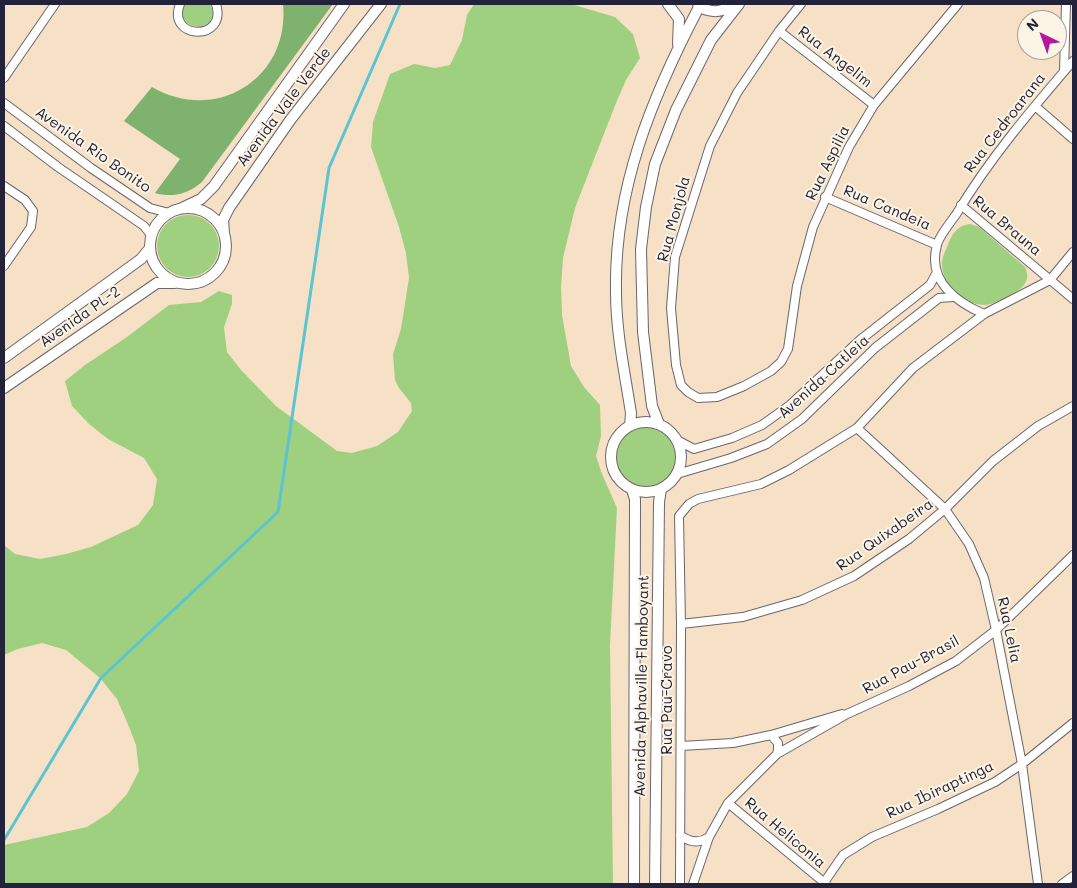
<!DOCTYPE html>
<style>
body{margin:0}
#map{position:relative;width:1077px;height:888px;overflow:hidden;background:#f6e1c6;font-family:Mali,sans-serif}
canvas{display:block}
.frame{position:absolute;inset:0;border:5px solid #22223b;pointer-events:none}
.north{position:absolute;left:1017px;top:10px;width:50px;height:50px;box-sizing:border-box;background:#fcf5e5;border:1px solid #a5a1a1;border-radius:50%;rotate:318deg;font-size:14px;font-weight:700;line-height:20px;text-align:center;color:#22223b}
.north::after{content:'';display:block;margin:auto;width:18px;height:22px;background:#b5179e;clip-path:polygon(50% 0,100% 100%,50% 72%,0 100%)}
</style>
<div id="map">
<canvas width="1077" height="888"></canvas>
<div class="frame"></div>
<div class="north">N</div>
</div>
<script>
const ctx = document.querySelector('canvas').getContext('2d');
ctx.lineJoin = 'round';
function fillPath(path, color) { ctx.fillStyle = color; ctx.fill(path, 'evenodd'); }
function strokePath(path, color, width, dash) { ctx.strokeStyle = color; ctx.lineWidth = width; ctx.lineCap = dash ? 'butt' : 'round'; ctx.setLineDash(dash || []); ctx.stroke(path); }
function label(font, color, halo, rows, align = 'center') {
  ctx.font = font + ' Mali,sans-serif'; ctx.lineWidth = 4; ctx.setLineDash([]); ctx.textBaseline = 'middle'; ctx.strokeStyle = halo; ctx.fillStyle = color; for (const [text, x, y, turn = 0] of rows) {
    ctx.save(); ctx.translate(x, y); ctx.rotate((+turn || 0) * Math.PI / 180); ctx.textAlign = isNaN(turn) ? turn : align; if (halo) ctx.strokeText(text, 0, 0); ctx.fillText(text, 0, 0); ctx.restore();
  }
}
fillPath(new Path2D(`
 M185,4h25c15,30 -39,30 -25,0z
 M474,4h97l44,13 18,17 7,24 -14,22 -10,23 -41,105 -12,50 -2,30 1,27 9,51 13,21 16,18 1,31 -5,20 6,18 15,34 -7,137 3,239h-609v-39l83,-18 22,-14 18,-19 12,-23 -3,-26 -9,-23 -10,-23 -17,-21 -34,-28 -24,-7 -24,6 -14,6v-110l11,9 25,5 26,-5 25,-7 47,-22 15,-20 4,-26 -13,-21 -36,-19 -19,-15 -17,-18 -7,-25 20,-16 42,-28 42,-32 32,-3 18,-11 13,4v9l-8,23 3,25 14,18 35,36 61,45 15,2 25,-7 21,-14 14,-21 -1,-8 -12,-15 -4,-8 -2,-26 8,-25 8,-51 -3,-25 -7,-26 -28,-80 2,-25 17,-48 24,-10 21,4 15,-3 12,-25 5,-25z
 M157 246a31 31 0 1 1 62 0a31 31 0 1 1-62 0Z
 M970,224l9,3 46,40c8,17 -7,24 -20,31 -7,3 -13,7 -21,7 -23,-1 -43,-21 -42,-44 1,-5 3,-10 5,-14 5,-13 9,-21 23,-23z
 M615 457a31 31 0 1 1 62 0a31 31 0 1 1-62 0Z`), '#9fd07f');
fillPath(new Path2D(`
 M283,4h50l-131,178c-14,12 -29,16 -47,11l25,-34 -56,-38 28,-34c64,37 138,-8 131,-83z`), '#7fb26e');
strokePath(new Path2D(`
 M4,840l97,-162 177,-166 51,-344 71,-164`), '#59c5d2', 3);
const minor = new Path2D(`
 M180,4c-14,36 48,38 36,0
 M801,4l-22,27 -42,62 -27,53 -35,111 -4,51 5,57 5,20 7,7 10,6 19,-1 27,-11 27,-15 10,-9 7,-13 9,-63 16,-59 36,-80 25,-42 84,-101
 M779,31l95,74
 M1064,71l2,-67
 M4,78l51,-74
 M4,103l87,65 59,40 19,5
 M1035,106l38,33
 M4,126l54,41 86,59 7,9
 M4,186l21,14 8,11 -2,16 -27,39
 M825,197l112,48
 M961,205l112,94
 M984,314c-28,-12 -57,-33 -47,-69 2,-9 14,-23 20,-32 33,-55 75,-104 116,-152
 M857,428l88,81 24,35 15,34 12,52 26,134 16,120
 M677,440l17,9 38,-11 30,-13 28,-20 70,-65 70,-55 7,-13
 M677,474l54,-16 36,-14 35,-25 73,-71 64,-50 14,-1
 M681,624l62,-7 59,-17 52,-24 55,-37 36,-30 48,-48 45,-35 35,-20
 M771,735l7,8v7l-1,4
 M681,746l52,-3 38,-8 71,-21
 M728,803l98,81
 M680,835c9,7 19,9 29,2
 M680,884l1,-260 -2,-108 10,-12 9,-5 63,-15 28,-14 68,-42 56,-60 71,-54 66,-34 23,-28
 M693,884l16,-47 19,-34 49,-49 70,-40 62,-28 47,-25 40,-31 77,-75
 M823,884l20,-29 29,-18 66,-28 57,-27 27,-18 51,-41
 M1062,884l11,-8`);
const tertiary = new Path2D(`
 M668,4l11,15 -1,25
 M698,4l1,3c14,6 22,6 35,-3
 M182,208l19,-9 13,-13 130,-182
 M150 246a38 38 0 1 1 76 0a38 38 0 1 1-76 0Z
 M224,233l-1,-13 6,-12 62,-89 90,-115
 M4,358l137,-99 9,-11
 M4,388l153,-105h18
 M611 457a35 35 0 1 1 70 0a35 35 0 1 1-70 0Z
 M659,424l-7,-18 -9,-74 -2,-83 5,-42 9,-43 21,-54 35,-70 28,-36
 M630,426l1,-13c-6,-39 -15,-80 -15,-121 -2,-104 36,-195 83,-285
 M632,490l3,9 -1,385
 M655,884l4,-382 2,-13`);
strokePath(minor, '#6c656c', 10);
strokePath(tertiary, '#6c656c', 12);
strokePath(minor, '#fff', 8);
strokePath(tertiary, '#fff', 10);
label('15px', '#22223b', '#fcf5e5', [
 ["Rua Angelim",835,57,38],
 ["Avenida Vale Verde",284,107,-53],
 ["Rua Cedroarana",1005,123,-52],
 ["Avenida Rio Bonito",93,150,35],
 ["Rua Aspilia",828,163,-64],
 ["Rua Candeia",887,208,23],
 ["Rua Monjola",674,219,-75],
 ["Rua Brauna",1007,226,40],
 ["Avenida PL-2",80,317,-35],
 ["Avenida Catleia",824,377,-42],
 ["Rua Quixabeira",885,535,-35],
 ["Rua Lelia",1009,630,78],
 ["Rua Pau-Brasil",911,665,-28],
 ["Avenida Alphaville Flamboyant",642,686,-89],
 ["Rua Pau-Cravo",667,700,-90],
 ["Rua Ibiraptinga",940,790,-25],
 ["Rua Heliconia",785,833,40]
]);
</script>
